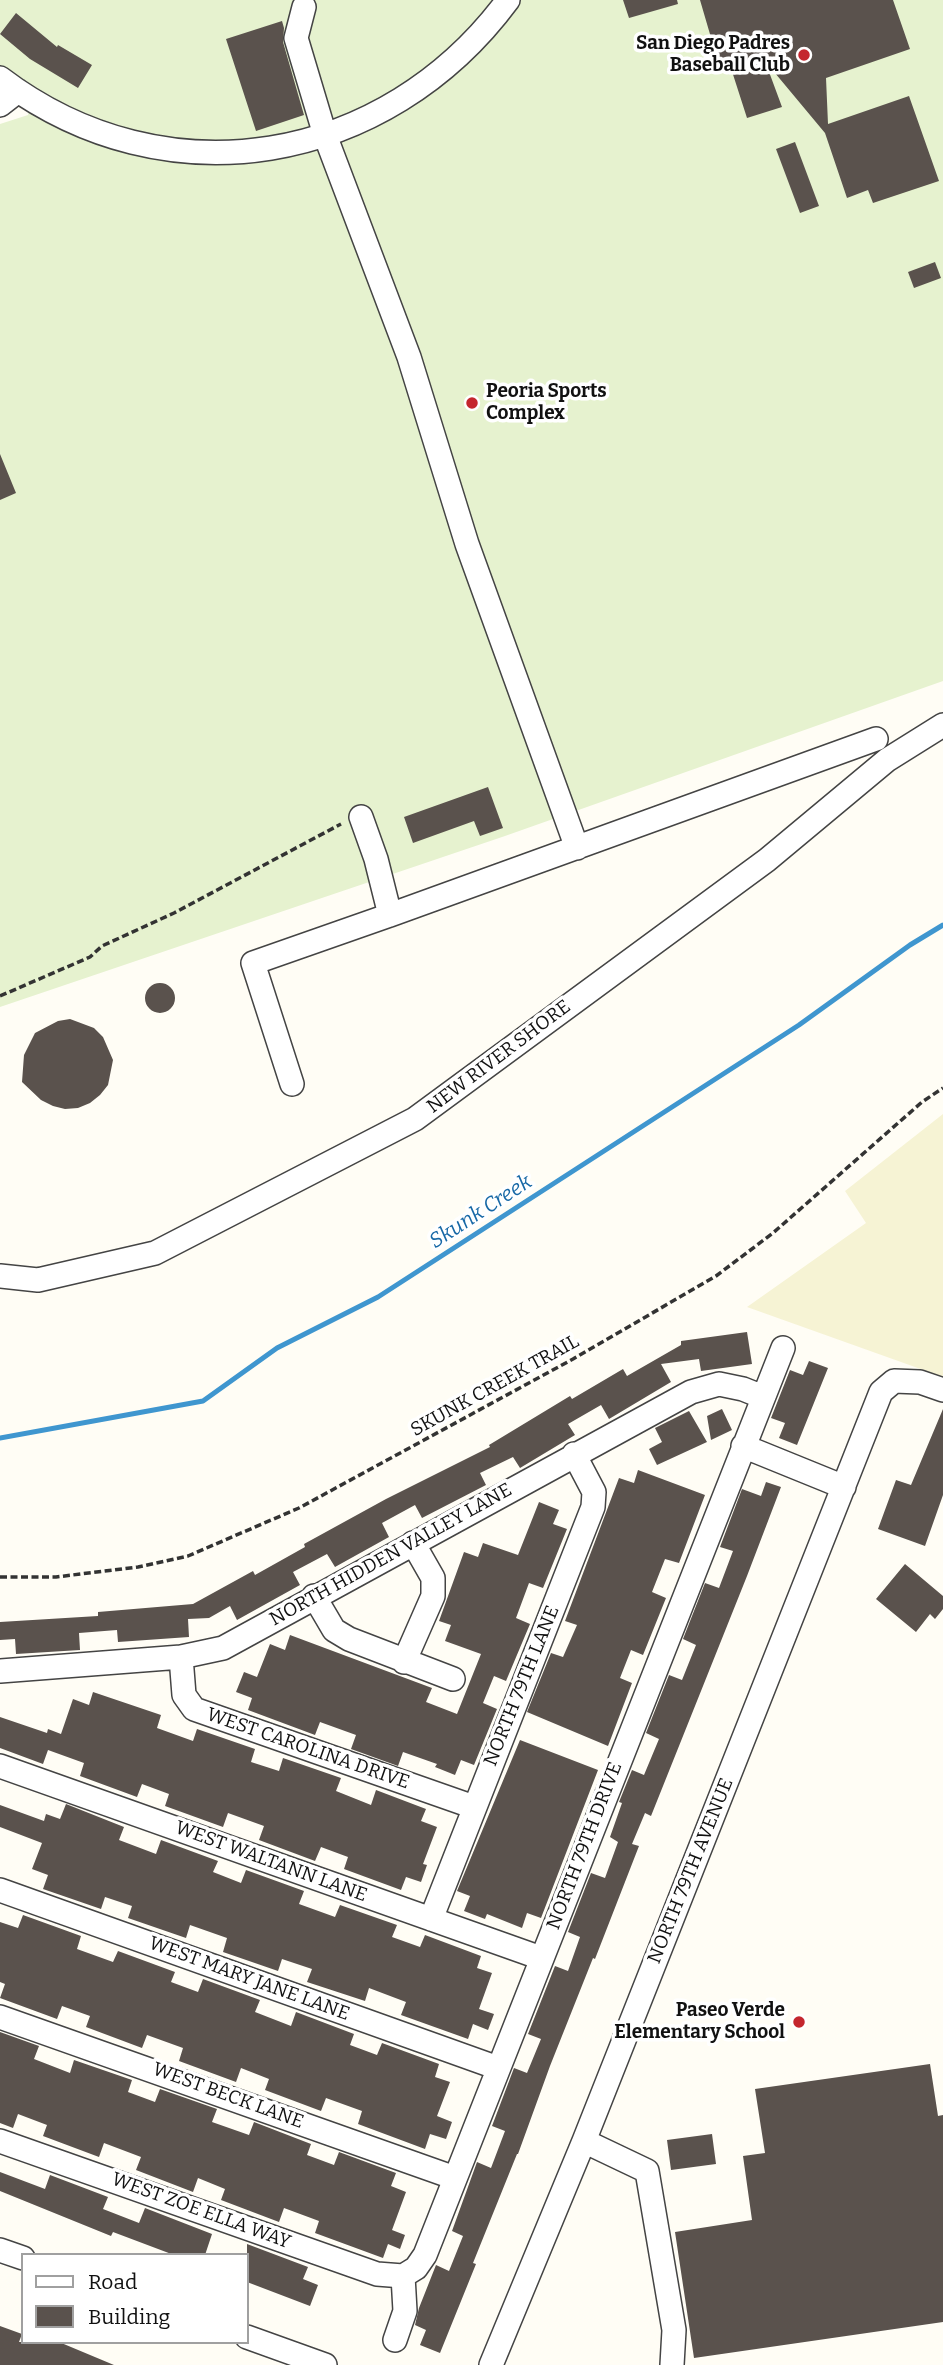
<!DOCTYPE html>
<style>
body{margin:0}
#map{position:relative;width:943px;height:2365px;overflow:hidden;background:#fffdf5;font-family:Bitter,serif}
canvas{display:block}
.legend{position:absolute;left:21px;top:2253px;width:228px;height:91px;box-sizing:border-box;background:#fff;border:2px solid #a0a0a0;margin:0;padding:9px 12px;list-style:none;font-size:21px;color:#111}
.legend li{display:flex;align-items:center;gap:14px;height:35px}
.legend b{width:35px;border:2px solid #a0a0a0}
</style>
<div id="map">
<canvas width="943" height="2365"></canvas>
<ul class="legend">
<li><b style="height:9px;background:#fff"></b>Road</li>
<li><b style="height:19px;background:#5a524d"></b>Building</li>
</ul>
</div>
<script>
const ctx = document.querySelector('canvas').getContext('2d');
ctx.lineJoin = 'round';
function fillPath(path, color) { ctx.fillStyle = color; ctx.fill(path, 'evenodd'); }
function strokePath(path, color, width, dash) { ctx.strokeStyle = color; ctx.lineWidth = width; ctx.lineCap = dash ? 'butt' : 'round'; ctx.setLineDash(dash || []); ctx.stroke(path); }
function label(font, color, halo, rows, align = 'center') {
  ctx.font = font + ' Bitter,serif'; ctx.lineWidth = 7; ctx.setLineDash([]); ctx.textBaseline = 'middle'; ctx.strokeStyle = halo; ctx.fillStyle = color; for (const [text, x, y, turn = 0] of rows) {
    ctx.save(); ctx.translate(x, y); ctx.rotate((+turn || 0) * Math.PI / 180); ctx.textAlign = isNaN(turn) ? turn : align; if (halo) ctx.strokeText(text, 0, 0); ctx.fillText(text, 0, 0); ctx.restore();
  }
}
fillPath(new Path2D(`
 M943,1114v263l-196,-70 119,-84 -21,-32z`), '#f6f3d4');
fillPath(new Path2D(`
 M0,0h943v681l-438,155 -505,171v-883l28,-9 6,-25 -34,-24z`), '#e6f2cf');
strokePath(new Path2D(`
 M0,1438l203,-37 74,-53 101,-51 421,-272 111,-80 33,-20`), '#3f96cf', 5);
fillPath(new Path2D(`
 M623,0h54l1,4 -49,14z
 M700,0h193l17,49 -84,29 2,46 81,-28 30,85 -66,22 -5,-13 -21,8 -22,-65 -60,-72 17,46 -35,11 -18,-56 -10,3z
 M16,13l41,34 1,-2 34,20 -14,23 -48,-29 -30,-25z
 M282,21l2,7 -1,14 21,73 -48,16 -30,-92z
 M795,142l24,64 -19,7 -24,-64z
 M935,262l6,16 -27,10 -6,-16z
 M0,454l16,39 -16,7z
 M488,787l15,41 -23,8 -6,-15 -61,22 -9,-26z
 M145 998a15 15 0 1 1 30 0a15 15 0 1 1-30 0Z
 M70,1019l24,9 9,9 10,23 -5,25 -8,10 -10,8 -12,5 -13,1 -12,-3 -12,-6 -19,-18 2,-27 11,-22 23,-12z
 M747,1332l5,32 -51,7 -2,-12 -38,5 10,18 -62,37 -8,-14 -33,19 7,11 -55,33 -7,-11 -33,16 6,12 -64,33 -7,-13 -33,18 7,14 -54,30 -8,-13 -34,18 7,13 -63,35 -7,-14 -21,12 -21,1 1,18 -71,5 -1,-12 -38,3 1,17 -64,4 -1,-15 -15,1v-18l98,-6v-4l95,-8 60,-33 2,4 50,-28 -1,-3 82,-45 104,-52 -1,-2 81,-49 2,3 51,-30 4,7 54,-31v-4z
 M809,1361l19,7 -31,77 -18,-7 6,-15 -14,-5 19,-48 13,5z
 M722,1409l10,21 -21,10 -4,-24z
 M943,1409v86l-18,51 -47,-17 18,-49 15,5z
 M689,1411l18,31 -50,23 -8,-16 13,-7 -7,-14z
 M638,1470l67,25 -26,68 -14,-4 -13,33 14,6 -23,57 -12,-5 -11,28 12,5 -24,63 -81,-34 24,-59 12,4 14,-32 -12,-4 54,-143 15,5z
 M766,1482l15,5 -34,89 -96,240 -6,-3 -13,31 7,2 -44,113 -2,-1 -43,108 -32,88h-1l-23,57 -21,52 3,1 -36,89 -20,-8 6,-15 -11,-5 4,-17 17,-43 13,6 14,-35 -11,-5 25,-69 14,6 14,-37 -13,-5 22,-58 13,5 14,-34 -13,-5 27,-68 13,5 12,-34 -12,-5 23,-59 14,5 13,-36 -8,-5 12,-34 -3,-1 13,-32 12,5 15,-36 -13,-6 23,-58 13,5 14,-35 -13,-6 22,-56 14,5 14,-37 -13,-4 22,-58 19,7z
 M539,1502l20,8 -6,14 14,5 -24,59 -14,-5 -13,35 14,6 -24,57 -12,-5 -11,27 14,6 -23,56 -13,-5 -6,15 -20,-8 2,-3 -34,-12 -5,14 -47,-17 5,-14 -36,-13 -5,13 -67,-25 4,-12 -16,-6 8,-20 13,5 13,-33 15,6 5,-15 142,53 -6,14 31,12 24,-60 -36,-13 6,-16 -12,-4 25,-69 14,5 5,-14 35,12z
 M905,1564l38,32v13l-8,10 -5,-5 -14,18 -40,-33z
 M93,1692l68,23 -4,13 36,13 4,-12 58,20 -4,13 28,9 4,-13 58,20 -5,13 35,14 5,-15 50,19 -5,12 16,6 -14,37 4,1 -6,17 -15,-5 -5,13 -57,-21 4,-12 -27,-10 -6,14 -56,-21 5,-14 -36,-13 -5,14 -58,-21 4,-12 -27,-10 -5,13 -57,-21 4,-13 -36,-13 -5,14 -43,-16v-31l47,16 1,-4 13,5 12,-35 16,6z
 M520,1740l78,30 -57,148 -14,-5 -5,15 -35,-14 -2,5 -21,-8 6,-15 -13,-5z
 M66,1804l58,23 -5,13 37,14 5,-14 57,21 -5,11 28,11 5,-13 58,21 -5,13 36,13 5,-12 57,20 -5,12 28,10 5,-12 56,21 -4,12 15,5 -13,36 15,5 -6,16 -15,-6 -5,15 -67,-24 5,-13 -37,-14 -4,13 -58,-19 5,-13 -30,-10 -4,12 -55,-19 4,-14 -37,-13 -4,13 -58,-20 4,-12 -27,-9 -4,12 -58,-20 5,-14 -16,-6 10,-26 -42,-16v-22l44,16 2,-7 14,5z
 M23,1915l58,21 -4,13 36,13 5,-11 57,21 -4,10 27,10 5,-13 57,21 -5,12 36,14 5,-14 58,22 -4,11 27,10 5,-12 57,21 -4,13 15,5 -13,34 15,6 -6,17 -16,-5 -5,15 -67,-25 4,-13 -36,-13 -5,13 -56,-21 4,-11 -28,-11 -5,14 -57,-21 4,-13 -36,-13 -5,13 -56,-21 4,-11 -28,-10 -5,13 -57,-21 5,-14 -5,-2v-60l18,6z
 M0,2032l39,14 -5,13 36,14 4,-13 58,20 -4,12 27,10 5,-13 57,20 -5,13 37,13 5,-13 57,22 -4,11 27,10 5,-13 57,21 -5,13 15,6 -14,38 13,5 -5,14 -12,-5 -5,14 -68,-25 4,-12 -35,-13 -5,14 -58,-22 4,-11 -27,-11 -5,14 -57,-22 5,-13 -37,-14 -5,14 -56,-21 4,-11 -29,-11 -5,14 -13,-5z
 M930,2064l8,52 5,-1v207l-249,36 -19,-126 77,-12 -9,-64 22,-3 -10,-64z
 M712,2134l4,30 -45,6 -4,-30z
 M0,2172l45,17 5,-14 58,22 -5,12 36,14 6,-15 67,26 -7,21h-31l-61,-23 -2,4 -111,-45z
 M247,2244l61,23 -5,12 15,6 -8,21 -63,-24z
 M0,2326l22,8 -3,8h40l55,23h-114z`), '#5a524d');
const minor = new Path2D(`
 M304,7l-8,31 29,97 84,222 58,187 110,304
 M0,78c166,126 386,87 508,-78
 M0,105l18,-14
 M361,817l15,42 14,56 486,-176
 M292,1084l-39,-121 137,-48
 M0,1276l38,4 117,-27 260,-134 352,-259 120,-100 56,-35
 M743,1446l101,41
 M314,1596l20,34 15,9 104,40
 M181,1657l3,38 10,14 280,98
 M404,1662l29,-66v-18l-20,-35
 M0,1671l181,-14 42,-9 468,-256 28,-8 24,5 20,8
 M0,1766l541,192
 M0,1890l498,178
 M431,1919l162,-412 1,-15 -20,-38
 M0,2017l455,161
 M0,2141l377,133 26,2
 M584,2141l63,30 27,159 -2,35
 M0,2250l23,8
 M403,2276l13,-8 9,-13 358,-907
 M247,2337l78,28
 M395,2340l10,-29 -2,-35
 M491,2365l93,-224 297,-749 13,-11 26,1 23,8`);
strokePath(minor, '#444', 26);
strokePath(new Path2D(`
 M0,996l90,-39 12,-11 72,-33 167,-89
 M0,1577h56l82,-10 50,-11 111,-48 274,-149 143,-83 57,-43 149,-131 21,-14`), '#333', 3.5, [7, 3.5]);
strokePath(minor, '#fff', 23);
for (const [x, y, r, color] of [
 [804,55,7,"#c4262e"],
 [472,403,7,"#c4262e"],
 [799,2022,7,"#c4262e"]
]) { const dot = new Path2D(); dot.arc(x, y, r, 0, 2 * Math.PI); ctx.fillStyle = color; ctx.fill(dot); strokePath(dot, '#fff', 2.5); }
label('bold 19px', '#111', '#fff', [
 ["San Diego Padres",790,44],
 ["Baseball Club",790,66],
 ["Peoria Sports",486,392,"left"],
 ["Complex",486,414,"left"],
 ["Paseo Verde",785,2011],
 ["Elementary School",785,2033]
], 'right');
label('19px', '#111', '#fff', [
 ["NEW RIVER SHORE",499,1057,-37],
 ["SKUNK CREEK TRAIL",495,1386,-29],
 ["NORTH HIDDEN VALLEY LANE",391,1555,-29],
 ["NORTH 79TH LANE",522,1686,-68],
 ["WEST CAROLINA DRIVE",308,1749,19],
 ["NORTH 79TH DRIVE",585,1846,-69],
 ["WEST WALTANN LANE",271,1862,20],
 ["NORTH 79TH AVENUE",691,1871,-68],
 ["WEST MARY JANE LANE",249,1979,20],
 ["WEST BECK LANE",228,2096,20],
 ["WEST ZOE ELLA WAY",201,2211,20]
]);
label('italic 21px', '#1768a6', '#fff', [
 ["Skunk Creek",481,1212,-33]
]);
</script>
